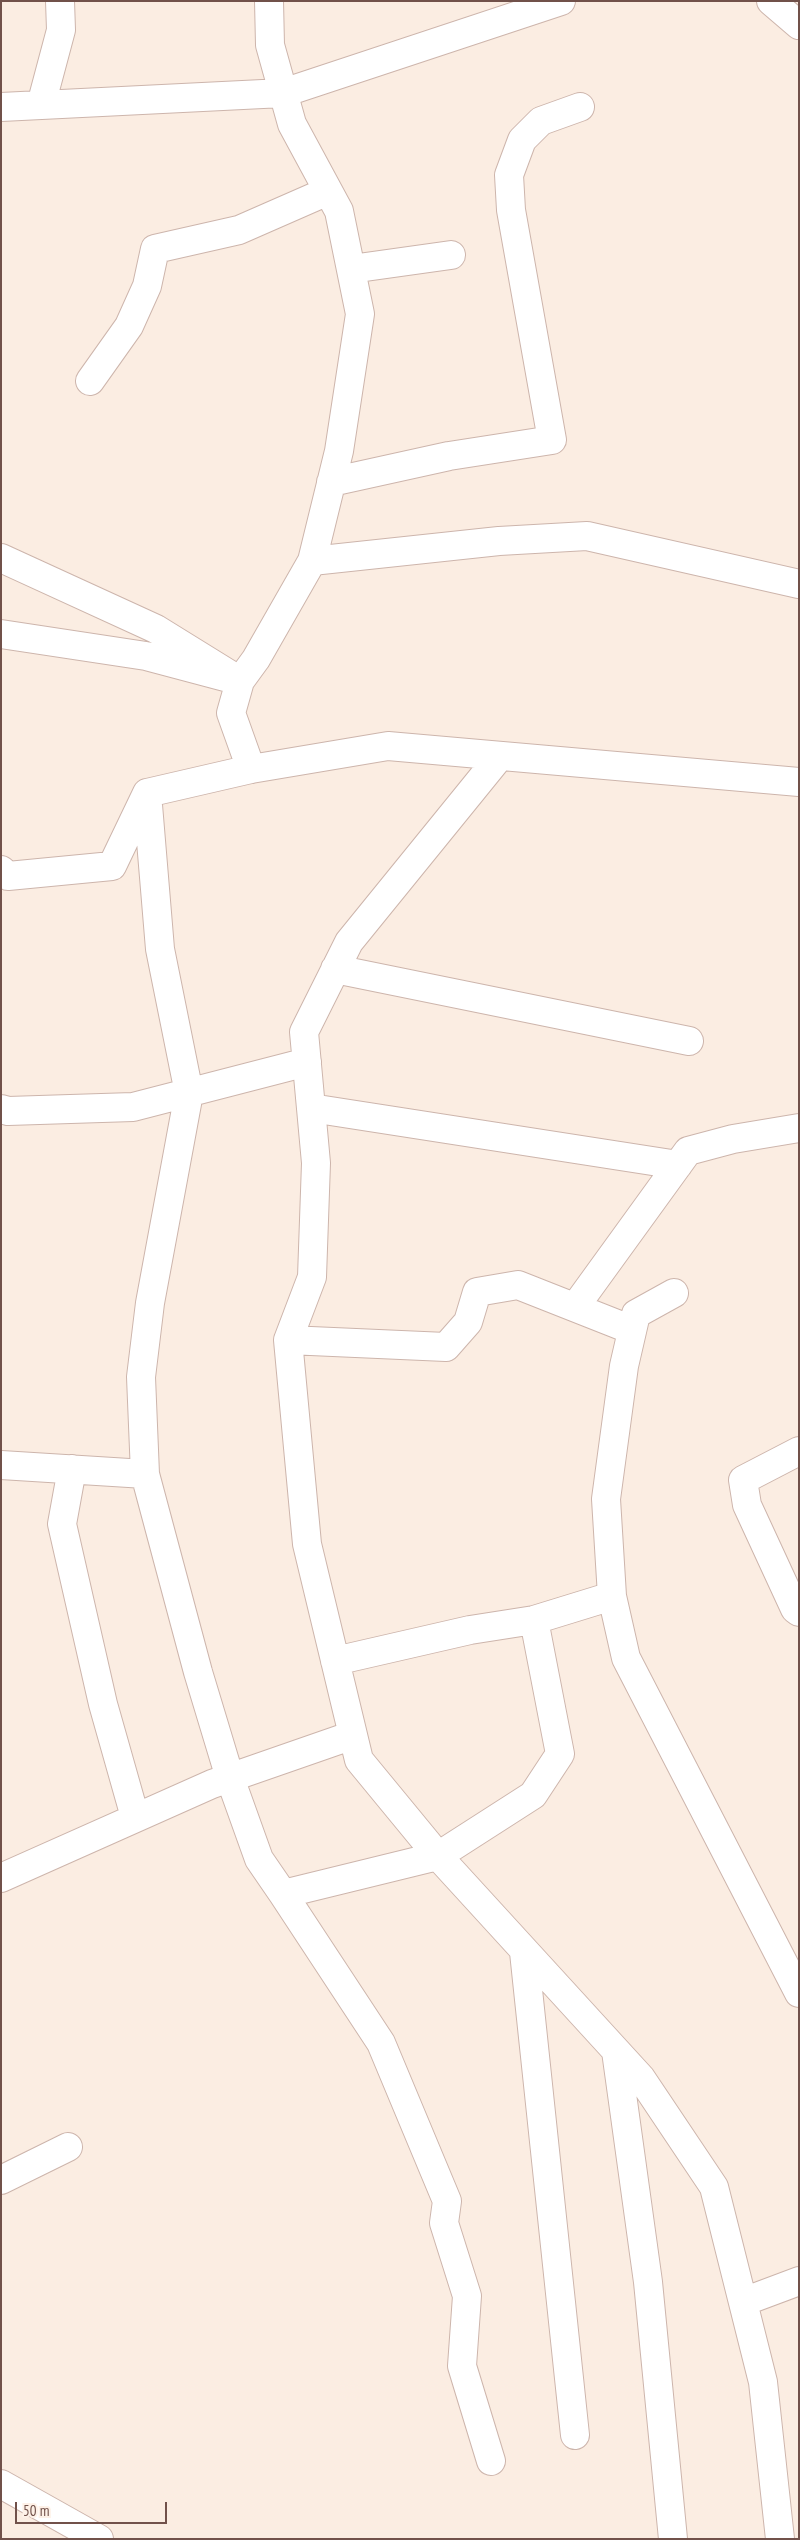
<!DOCTYPE html>
<style>
body{margin:0}
#map{position:relative;width:800px;height:2540px;overflow:hidden;background:#fbede2;font-family:"PT Sans Narrow",sans-serif}
canvas{display:block}
.frame{position:absolute;inset:0;border:2px solid #71514a;pointer-events:none}
.scale{position:absolute;left:15px;top:2502px;width:152px;height:22px;box-sizing:border-box;border:2px solid #71514a;border-top:0;padding-left:6px;font-size:15px;line-height:18px;white-space:nowrap;color:#71514a;-webkit-text-stroke:4px #fef1e7;paint-order:stroke}
</style>
<div id="map">
<canvas width="800" height="2540"></canvas>
<div class="frame"></div>
<div class="scale">50 m</div>
</div>
<script>
const ctx = document.querySelector('canvas').getContext('2d');
ctx.lineJoin = 'round';
function strokePath(path, color, width, dash) { ctx.strokeStyle = color; ctx.lineWidth = width; ctx.lineCap = dash ? 'butt' : 'round'; ctx.setLineDash(dash || []); ctx.stroke(path); }
const minor = new Path2D(`
 M771,1l28,24
 M41,105l20,-75 -1,-29
 M1,107l282,-14 278,-92
 M351,269l100,-14
 M90,381l39,-55 18,-40 8,-37 84,-19 89,-39
 M331,482l118,-26 103,-16 -41,-230 -2,-35 13,-35 19,-19 39,-14
 M1,558l155,71 84,52 -94,-25 -145,-22
 M312,561l187,-20 88,-5 212,48
 M500,756l-151,186 -45,90 12,131 -4,114 -24,63 19,204 52,216 79,96 203,222 73,109 49,195 17,157
 M251,769l-20,-56 9,-32 16,-22 56,-98 27,-110 21,-137 -21,-103 -47,-87 -22,-79 -1,-44
 M147,793l13,156 29,144 -39,210 -9,74 4,97 53,198 32,106 29,81 24,35
 M1,870l7,6 104,-10 35,-73 104,-24 137,-23 411,36
 M335,969l354,72
 M311,1108l367,57
 M1,1109l7,2 125,-4 174,-45
 M674,1293l-38,21 -12,52 -18,133 6,97 14,62 173,335
 M575,1307l113,-156 45,-12 66,-11
 M288,1340l158,7 22,-25 9,-30 41,-7 114,45
 M799,1451l-56,29 4,25 48,104 4,3
 M1,1465l144,9
 M72,1469l-10,55 41,180 32,113
 M335,1661l135,-31 64,-10 78,-24
 M1,1878l211,-94 141,-49
 M524,1952l51,483
 M616,2051l32,231 25,257
 M1,2180l67,-33
 M743,2302l56,-21
 M491,2461l-29,-95 5,-70 -23,-73 3,-22 -66,-158 -98,-149 155,-38 95,-61 27,-41 -26,-134
 M1,2484l98,55`);
strokePath(minor, '#cdb5ac', 30);
strokePath(minor, '#fff', 28);
</script>
